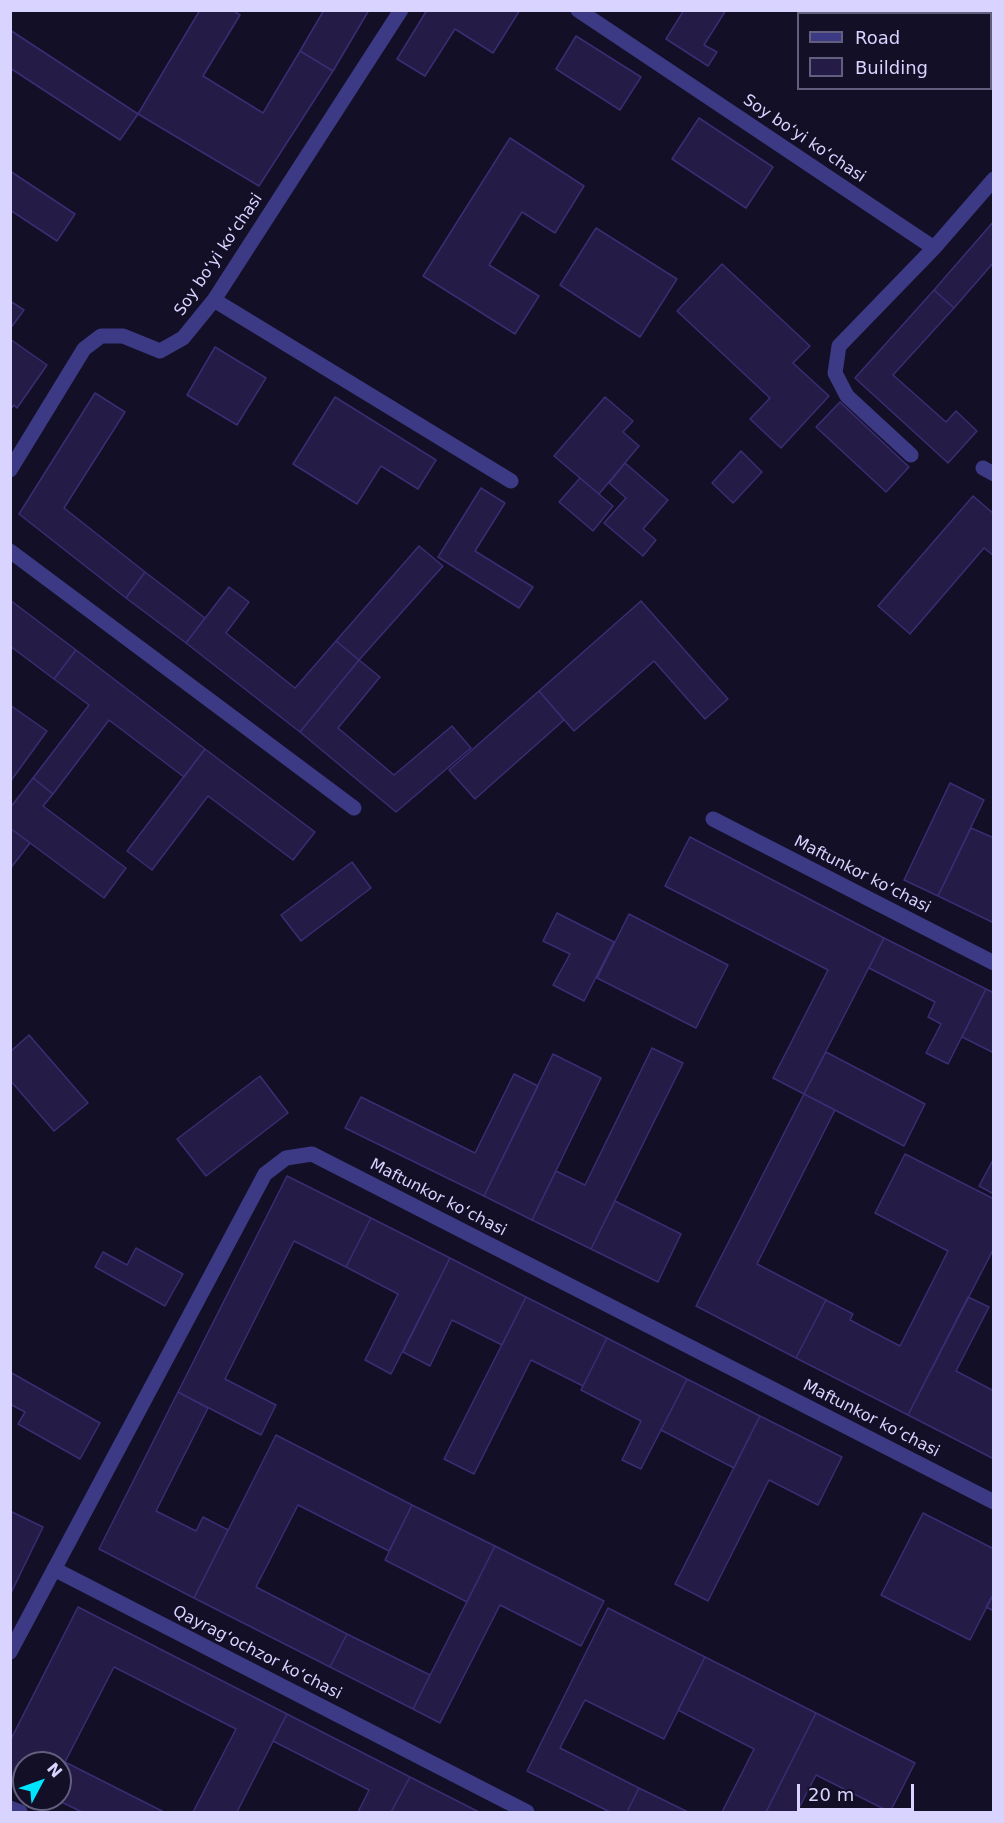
<!DOCTYPE html>
<meta charset="utf-8">
<style>
body{margin:0}
#map{position:relative;width:1004px;height:1823px;overflow:hidden;background:#130f26;font-family:"DejaVu Sans",sans-serif}
canvas{display:block}
.frame{position:absolute;inset:0;border:12px solid #d9d4ff;pointer-events:none}
.legend{position:absolute;left:797px;top:12px;width:195px;height:78px;box-sizing:border-box;background:#130f26;border:2px solid #625e7d;margin:0;padding:8px 10px;list-style:none;font-size:18px;color:#d9d4ff}
.legend li{display:flex;align-items:center;gap:12px;height:30px}
.legend b{width:30px;border:2px solid #625e7d}
.north{position:absolute;left:12px;top:1751px;width:60px;height:60px;box-sizing:border-box;background:#130f26;border:2px solid #625e7d;border-radius:50%;rotate:49deg;font-size:16px;font-weight:700;line-height:24px;text-align:center;color:#d9d4ff}
.north::after{content:'';display:block;margin:auto;width:21px;height:27px;background:#00e5ff;clip-path:polygon(50% 0,100% 100%,50% 72%,0 100%)}
.scale{position:absolute;left:797px;top:1784px;width:117px;height:27px;box-sizing:border-box;border:3px solid #d9d4ff;border-top:0;padding-left:8px;font-size:18px;line-height:21px;white-space:nowrap;color:#d9d4ff;-webkit-text-stroke:4px #130f26;paint-order:stroke}
</style>
<div id="map">
<canvas width="1004" height="1823"></canvas>
<div class="frame"></div>
<ul class="legend">
<li><b style="height:8px;background:#3d3a85"></b>Road</li>
<li><b style="height:16px;background:#241b47"></b>Building</li>
</ul>
<div class="north">N</div>
<div class="scale">20 m</div>
</div>
<script>
const ctx = document.querySelector('canvas').getContext('2d');
ctx.lineJoin = 'round';
function fillPath(path, color) { ctx.fillStyle = color; ctx.fill(path, 'evenodd'); }
function strokePath(path, color, width, dash) { ctx.strokeStyle = color; ctx.lineWidth = width; ctx.lineCap = dash ? 'butt' : 'round'; ctx.setLineDash(dash || []); ctx.stroke(path); }
function label(font, color, halo, rows, align = 'center') {
  ctx.font = font + ' "DejaVu Sans",sans-serif'; ctx.lineWidth = 4.5; ctx.setLineDash([]); ctx.textBaseline = 'middle'; ctx.strokeStyle = halo; ctx.fillStyle = color; for (const [text, x, y, turn = 0] of rows) {
    ctx.save(); ctx.translate(x, y); ctx.rotate((+turn || 0) * Math.PI / 180); ctx.textAlign = isNaN(turn) ? turn : align; if (halo) ctx.strokeText(text, 0, 0); ctx.fillText(text, 0, 0); ctx.restore();
  }
}
const building = new Path2D(`
 M200,10h32l8,5 -37,61 60,37 37,-62 33,20 -74,115 -121,-72z
 M324,10h45l-36,61 -33,-20z
 M427,10h93l-27,43 -38,-24 -30,47 -28,-17z
 M684,10h42l-22,35 13,7 -9,14 -42,-27z
 M10,30l128,84 -18,26 -110,-72z
 M576,36l65,41 -21,33 -64,-41z
 M699,118l74,49 -27,41 -74,-49z
 M510,138l74,48 -29,47 -33,-21 -33,53 50,31 -24,38 -92,-58z
 M10,171l65,43 -18,27 -47,-31z
 M994,221v41l-40,46 -20,-18z
 M596,228l81,51 -37,58 -80,-52z
 M722,264l88,82 -17,17 36,33 -48,52 -31,-29 20,-21 -93,-87z
 M934,290l20,18 -61,67 53,47 10,-11 21,20 -29,32 -93,-85z
 M10,301l14,9 -14,19z
 M10,339l37,26 -30,43 -3,-3 -4,5z
 M215,347l51,31 -29,47 -50,-30z
 M95,393l30,19 -61,96 81,64 -19,26 -107,-84z
 M335,397l101,63 -18,29 -37,-23 -24,38 -64,-40z
 M605,397l28,24 -10,11 16,14 -40,48 -45,-38z
 M840,402l69,65 -23,25 -70,-65z
 M741,451l21,21 -29,31 -21,-20z
 M625,463l43,37 -25,29 13,11 -13,16 -39,-33 22,-25 -17,-15z
 M580,478l33,28 -20,25 -34,-29z
 M481,488l24,15 -30,48 58,36 -14,21 -81,-51z
 M973,496l21,18v42l-10,-8 -74,86 -32,-28z
 M419,546l24,20 -84,94 -23,-19z
 M145,572l60,46 -19,25 -60,-45z
 M229,587l20,15 -23,31 69,55 41,-47 23,19 -59,72 -114,-89z
 M10,600l66,50 -22,29 -44,-33z
 M641,601l87,98 -23,20 -51,-58 -80,70 -35,-40z
 M76,650l129,99 -21,28 -75,-57 -56,74 -20,-16 56,-73 -35,-26z
 M359,660l21,17 -42,51 56,47 58,-49 19,22 -75,64 -96,-80z
 M539,691l25,29 -89,79 -26,-29z
 M10,705l37,26 -37,51z
 M205,749l110,83 -22,28 -85,-64 -56,74 -25,-19z
 M33,778l20,16 -10,12 83,62 -22,30 -94,-70v-20z
 M950,783l34,17 -46,96 -34,-16z
 M10,828l20,15 -20,26z
 M971,828l23,10v85l-56,-27z
 M690,837l194,101 -80,156 -31,-16 55,-108 -163,-84z
 M352,862l19,26 -70,53 -20,-26z
 M557,913l57,29 -30,59 -31,-16 17,-31 -27,-13z
 M629,914l99,51 -32,63 -99,-50z
 M884,938l102,51 -38,75 -22,-11 15,-29 -13,-7 7,-15 -66,-34z
 M986,989l8,4v60l-32,-16z
 M29,1035l59,68 -34,28 -44,-51v-28z
 M652,1048l31,15 -92,186 -59,-29 24,-49 29,14z
 M826,1052l99,52 -21,42 -100,-52z
 M553,1054l48,24 -69,142 -48,-24z
 M514,1074l24,12 -54,110 -139,-68 16,-31 114,56z
 M260,1076l28,37 -82,63 -29,-37z
 M804,1094l31,16 -78,154 69,36 -30,58 -100,-52z
 M905,1154l89,45v49l-86,167 -112,-57 30,-58 27,14 -3,6 50,26 48,-95 -73,-38z
 M994,1158v36l-15,-8z
 M287,1176l84,42 -25,49 -52,-26 -69,138 51,26 -15,30 -83,-43z
 M615,1201l66,33 -23,48 -67,-33z
 M371,1218l79,40 -59,116 -26,-14 33,-66 -52,-27z
 M136,1248l47,26 -18,32 -70,-39 8,-15 24,13z
 M450,1258l76,39 -24,48 -50,-25 -22,46 -27,-14z
 M526,1297l81,41 -24,48 -52,-26 -57,114 -30,-15z
 M968,1297l21,10 -33,64 38,20v68l-86,-44z
 M607,1338l80,41 -46,90 -19,-9 19,-39 -60,-31z
 M10,1372l90,51 -20,36 -62,-35 7,-12 -15,-8z
 M687,1379l73,37 -26,52 -73,-38z
 M178,1392l30,16 -52,103 40,20 7,-14 25,13 -34,68 -95,-49z
 M760,1416l82,41 -24,48 -49,-25 -61,121 -33,-17z
 M276,1435l136,70 -23,46 -91,-46 -42,82 91,47 -17,33 -136,-69z
 M412,1505l83,41 -28,56 -82,-42z
 M10,1511l33,16 -33,68z
 M923,1513l71,36v44l-24,47 -89,-45z
 M495,1546l109,55 -23,45 -81,-41 -60,118 -27,-14z
 M994,1593v18l-8,-4z
 M78,1607l209,107 -50,98h-44l43,-83 -122,-62 -49,95 99,50h-82l-27,-13h5v-36h-36v20l-14,-7v-35z
 M608,1608l97,49 -41,82 -79,-39 -25,48 79,40 -12,24h-17l-83,-41z
 M347,1634l83,41 -17,34 -83,-42z
 M705,1657l111,56 -50,99h-44l32,-63 -76,-39z
 M816,1713l99,50 -25,49 -74,-37 -19,37h-31z
 M287,1714l123,63 -19,35h-33l11,-22 -96,-49z
 M410,1777l69,35h-88z
 M639,1788l49,24h-61z`);
fillPath(building, '#241b47');
strokePath(building, '#3b2d73', 1.5);
strokePath(new Path2D(`
 M578,10l356,238 60,-69
 M214,300l297,181
 M911,455l-64,-59 -12,-23 4,-27 95,-98
 M983,468l11,6
 M10,470l74,-121 17,-13h22l37,15 23,-13 31,-38 187,-290
 M10,551l344,257
 M713,819l281,144
 M54,1569l473,243
 M10,1652l255,-478 21,-16 26,-4 682,348
 M10,1808l10,4`), '#3d3a85', 15);
label('16px', '#d9d4ff', '#130f26', [
 ["Soy boʻyi koʻchasi",804,139,34],
 ["Soy boʻyi koʻchasi",219,255,-56],
 ["Maftunkor koʻchasi",862,875,27],
 ["Maftunkor koʻchasi",438,1198,27],
 ["Maftunkor koʻchasi",871,1419,27],
 ["Qayragʻochzor koʻchasi",257,1653,27]
]);
</script>
